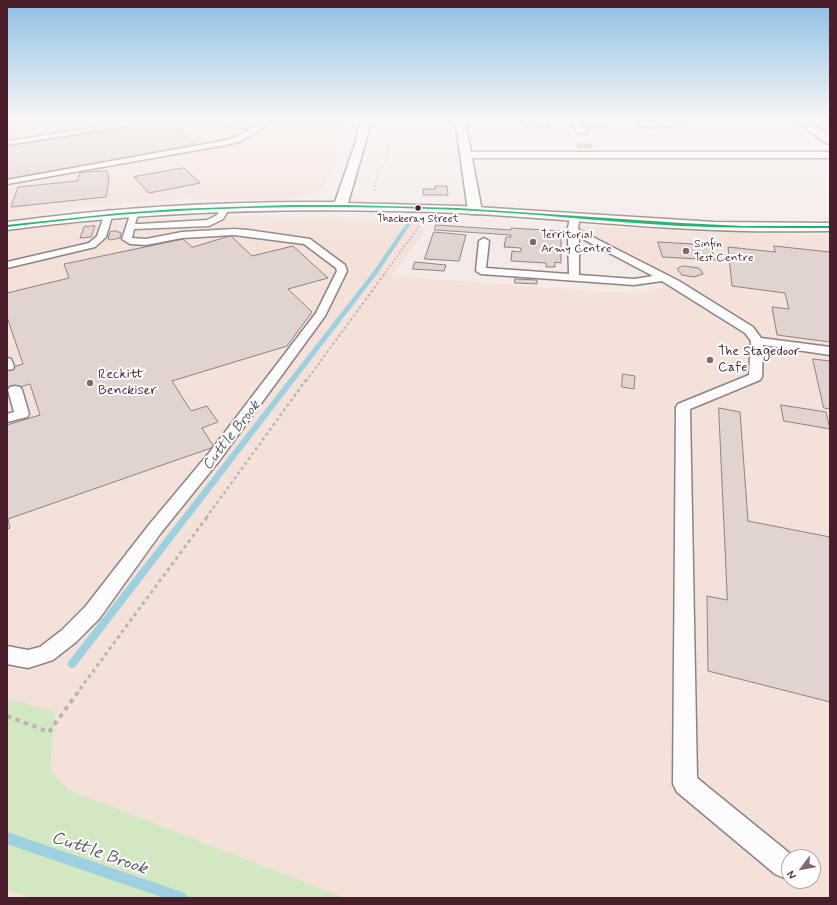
<!DOCTYPE html>
<style>
body{margin:0}
#map{position:relative;width:837px;height:905px;overflow:hidden;background:#f4ebe8;font-family:Mynerve,sans-serif}
canvas{display:block}
.frame{position:absolute;inset:0;border:8px solid #4a1f2b;pointer-events:none}
.north{position:absolute;left:781px;top:849px;width:40px;height:40px;box-sizing:border-box;background:#fff;border:1px solid #b7a5aa;border-radius:50%;rotate:238deg;font-size:11px;font-weight:700;line-height:16px;text-align:center;color:#4a1f2b}
.north::after{content:'';display:block;margin:auto;width:14px;height:18px;background:#86666d;clip-path:polygon(50% 0,100% 100%,50% 72%,0 100%)}
</style>
<div id="map">
<canvas width="837" height="905"></canvas>
<div class="frame"></div>
<div class="north">N</div>
</div>
<script>
const ctx = document.querySelector('canvas').getContext('2d');
ctx.lineJoin = 'round';
function fillPath(path, color) { ctx.fillStyle = color; ctx.fill(path, 'evenodd'); }
function strokePath(path, color, width, dash) { ctx.strokeStyle = color; ctx.lineWidth = width; ctx.lineCap = dash ? 'butt' : 'round'; ctx.setLineDash(dash || []); ctx.stroke(path); }
function label(font, color, halo, rows, align = 'center') {
  ctx.font = font + ' Mynerve,sans-serif'; ctx.lineWidth = 4; ctx.setLineDash([]); ctx.textBaseline = 'middle'; ctx.strokeStyle = halo; ctx.fillStyle = color; for (const [text, x, y, turn = 0] of rows) {
    ctx.save(); ctx.translate(x, y); ctx.rotate((+turn || 0) * Math.PI / 180); ctx.textAlign = isNaN(turn) ? turn : align; if (halo) ctx.strokeText(text, 0, 0); ctx.fillText(text, 0, 0); ctx.restore();
  }
}
fillPath(new Path2D(`
 M7,119h339l-11,44 -12,27 -19,7 -21,2h-92l-101,7 -83,14z
 M234,216l196,3 -9,17 -29,40 244,18 26,-7 -32,-20 -64,-34 -1,-8 144,7 121,3v663h-823v-666l75,-10zM789,857h24v24h-24z`), '#f4e1da');
fillPath(new Path2D(`
 M7,698l48,14 -5,58 19,20 276,108h-315l-23,-9z`), '#d3e8c2');
fillPath(new Path2D(`
 M408,221l4,1 -35,52 -302,393 -3,1 -3,-1 -2,-3 2,-3 304,-389z
 M7,832l175,60 4,2 2,4h-24l-157,-54z`), '#9fd0df');
const building = new Path2D(`
 M244,119h26l-20,11 -22,-3z
 M167,121l30,24 -190,34v-33z
 M539,123h8l3,4h-8z
 M588,124h13l3,4h-13z
 M577,144h13l2,3h-13z
 M184,168l16,15 -51,10 -15,-16z
 M107,171l2,8 -3,18 -95,10 7,-20 59,-6 3,-8z
 M435,186h12l1,9h-25v-6h12z
 M436,225l75,5v-2l50,3v32l-6,-1v5h-9v-4l-35,-2 1,-10 9,1v-4l-17,-1 2,-10h5v-2l-76,-5z
 M95,226l-4,11 -11,1 4,-11z
 M116,231l5,2 -1,5 -10,2 -2,-1 2,-7z
 M434,232l32,3 -7,26 -34,-2z
 M231,236l21,20 41,-10 35,32 -40,11 24,23 -25,34 -115,35 19,30 16,-5 11,16 -16,6 12,19 -206,72 2,9 -3,1v-104l33,-10 -10,-31 -23,7v-22l16,-5 -16,-47v-24l62,-15 -5,-14 119,-25 9,8z
 M658,242l51,3 7,15 -53,-3z
 M774,246l56,6v90l-53,-7 -5,-28 17,2 -4,-16 -53,-7 -4,-39 47,5z
 M415,262l31,3 -2,6 -31,-2z
 M685,266l13,2 3,2 2,4 -9,3 -12,-2 -5,-6 3,-2z
 M515,279l22,1v4l-22,-1z
 M813,359l17,2v48l-6,-1z
 M623,374l12,2 -1,13 -12,-2z
 M781,405l45,7 4,17 -46,-8z
 M719,408l21,4 8,109 82,16v165l-122,-31 -1,-75 20,4z`);
fillPath(building, '#e1d3ce');
strokePath(building, '#8f8283', 1);
const service = new Path2D(`
 M100,119h6l2,2 12,-2h11l-24,6z
 M270,119h7l-36,22 -10,3 -224,40v-4l220,-40 8,-3z
 M93,128l2,1v2l-88,14v-4z
 M226,204l4,3 -7,12 -14,7 -75,3 -2,9 14,1 36,-7 52,-3 14,1 62,9 35,26 2,6 -22,45 -106,145 -59,73 -61,85 -23,23 -23,18 -25,8 -21,-4v-18l21,4 12,-3 22,-17 23,-23 63,-81 61,-73 107,-140 21,-42 -1,-3 -32,-24 -70,-9 -52,3 -36,7 -16,-1 -8,-5 10,-30h6l1,2 -4,13h5l67,-4 10,-5 6,-10z
 M109,210l4,3 -7,24 -11,10 -88,21v-6l82,-19 8,-7 8,-23z
 M575,214l5,3 -2,11 1,2 100,51 74,46 8,11 69,9v8l-67,-10 -1,32 -2,3 -70,29 7,369 96,78 -4,1v19l-5,2 -9,-4 -98,-82 -4,-8 3,-377 2,-3 71,-29 2,-34 -6,-8 -83,-52 -28,4 -153,-11 -5,-3 3,-30 5,-3 5,3 -3,27 83,6 -1,-35 3,-7 -3,-4 2,-11zM579,237l74,39 -19,3 -55,-4z
 M7,358l4,1 3,7 -1,3 -6,1z
 M15,386l5,1 2,3 7,24 -2,3 -20,5v-8l7,-2 -6,-22 2,-3z`);
const minor = new Path2D(`
 M455,119h10l6,33h359v6h-358l10,53 -2,3h-10l-2,-3z
 M531,119h16l-2,2 -20,5 -5,-3 2,-2z
 M564,119h13l10,12 -1,2h-8l-7,-10z
 M678,119h15l-2,2c-11,3 -46,11 -54,2 6,-6 31,-2 41,-4z
 M793,119h11l26,17v8l-4,-1z`);
const tertiary = new Path2D(`
 M361,119h10l-6,25 -17,59 112,3 254,16 116,1v8c-39,0 -77,1 -116,-1 -86,-3 -171,-13 -256,-17 -151,-6 -301,-3 -451,17v-8c109,-15 218,-21 328,-20l20,-58z`);
strokePath(service, '#8f8283', 3);
strokePath(minor, '#8f8283', 3);
strokePath(tertiary, '#8f8283', 3);
strokePath(new Path2D(`
 M375,187l3,-17 8,-7 6,-44`), '#bbb5b6', 1, [1.5, 1.5]);
strokePath(new Path2D(`
 M374,191l1,-5
 M385,273l35,-48`), '#bbb5b6', 1.5, [2, 2]);
strokePath(new Path2D(`
 M306,381l80,-109`), '#bbb5b6', 2, [2.5, 2.5]);
strokePath(new Path2D(`
 M206,518l100,-138`), '#bbb5b6', 2.5, [3, 3]);
strokePath(new Path2D(`
 M80,689l127,-172`), '#bbb5b6', 3, [3.5, 3.5]);
strokePath(new Path2D(`
 M7,716l42,16 32,-44`), '#bbb5b6', 4, [4.5, 4.5]);
fillPath(service, '#fdfcfc');
fillPath(minor, '#fdfcfc');
fillPath(tertiary, '#fdfcfc');
fillPath(new Path2D(`
 M288,205h57l113,3 224,15 61,3h87v2c-50,0 -99,0 -149,-2 -75,-4 -149,-13 -223,-16 -113,-5 -227,-4 -340,5 -37,3 -74,8 -111,12v-2l113,-12 56,-4z`), '#00a651');
const sky = ctx.createLinearGradient(0, 0, 0, 245);
sky.addColorStop(0, '#8bbfe4');
sky.addColorStop(0.49, '#faf6f5');
sky.addColorStop(1, '#faf6f500');
ctx.fillStyle = sky;
ctx.fillRect(0, 0, 837, 245);
for (const [x, y, r, color] of [
 [418,208,3.5,"#4a1f2b"],
 [533,242,4,"#86666d"],
 [686,251,4,"#86666d"],
 [710,360,4,"#86666d"],
 [90,383,4,"#86666d"]
]) { const dot = new Path2D(); dot.arc(x, y, r, 0, 2 * Math.PI); ctx.fillStyle = color; ctx.fill(dot); strokePath(dot, '#fff', 1.5); }
label('11px', '#4a1f2b', '#fff', [
 ["Thackeray Street",418,220]
]);
label('12px', '#4a1f2b', '#fff', [
 ["Territorial",541,235],
 ["Army Centre",541,249],
 ["Sinfin",694,244],
 ["Test Centre",694,258]
], 'left');
label('14px', '#4a1f2b', '#fff', [
 ["The Stagedoor",718,352],
 ["Cafe",718,368],
 ["Reckitt",98,375],
 ["Benckiser",98,391]
], 'left');
label('italic 15px', '#5b5969', '#fff', [
 ["Cuttle Brook",232,436,-52]
]);
label('italic 18px', '#5b5969', '#fff', [
 ["Cuttle Brook",99,854,19]
]);
</script>
